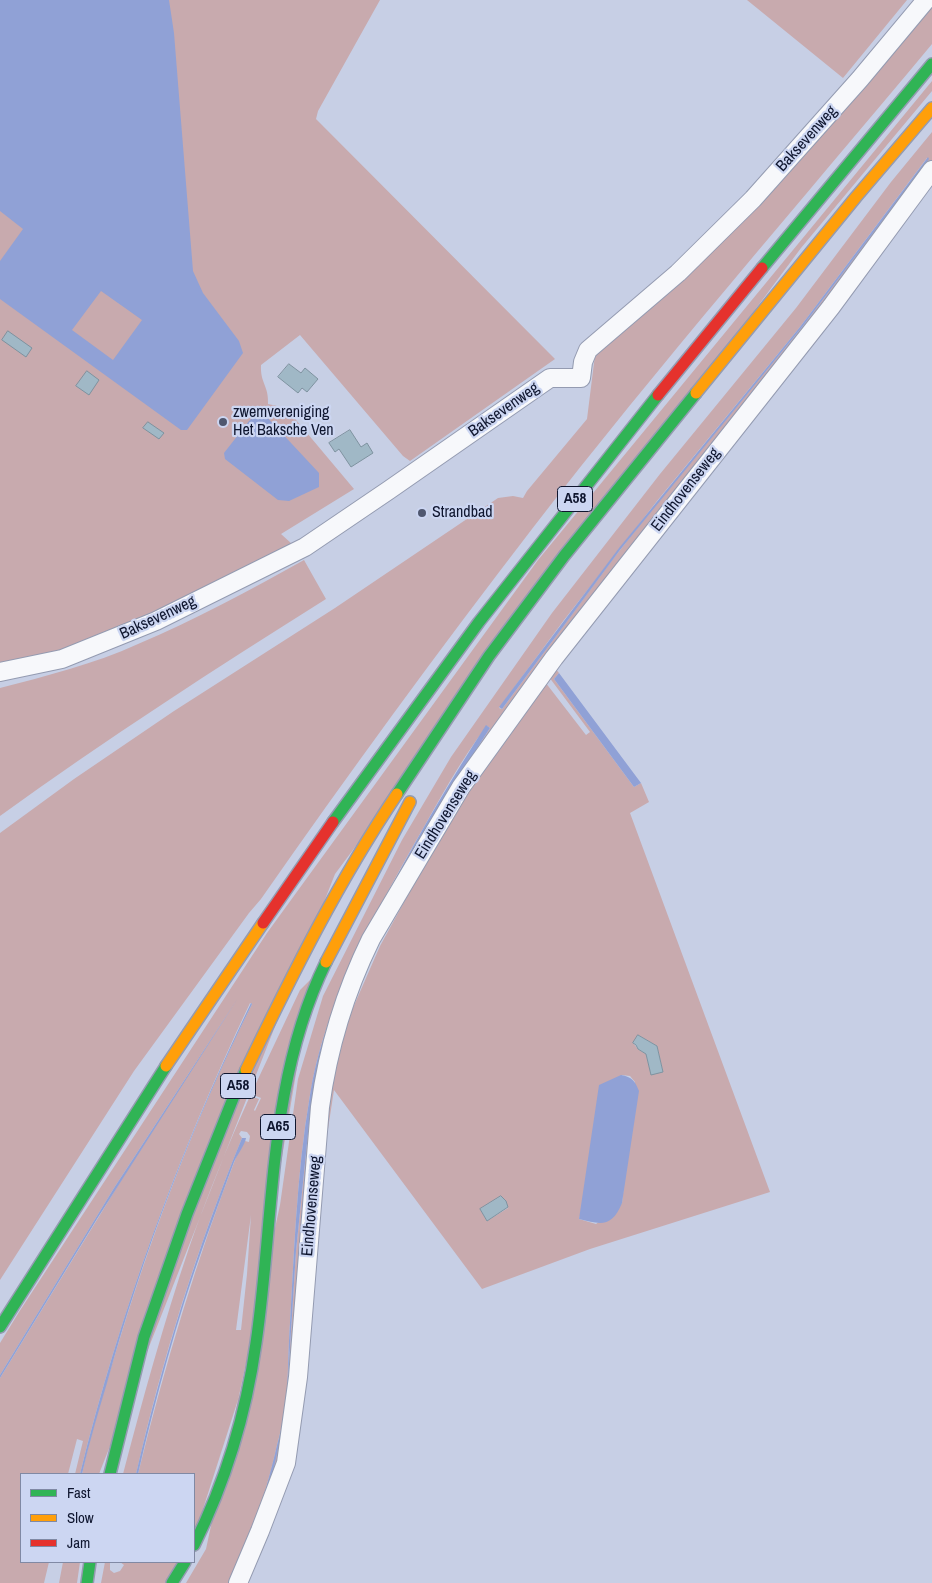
<!DOCTYPE html>
<style>
body{margin:0}
#map{position:relative;width:932px;height:1583px;overflow:hidden;background:#c7cfe5;font-family:"Archivo Narrow",sans-serif}
canvas{display:block}
.legend{position:absolute;left:20px;top:1473px;width:175px;height:90px;box-sizing:border-box;background:#ccd6f2;border:1px solid #8089a4;margin:0;padding:6px 9px;list-style:none;font-size:15px;color:#0f162f}
.legend li{display:flex;align-items:center;gap:10px;height:25px}
.legend b{width:25px;border:1px solid #8089a4}
</style>
<div id="map">
<canvas width="932" height="1583"></canvas>
<ul class="legend">
<li><b style="height:6px;background:#30b455"></b>Fast</li>
<li><b style="height:6px;background:#ff9f0a"></b>Slow</li>
<li><b style="height:6px;background:#e5322d"></b>Jam</li>
</ul>
</div>
<script>
const ctx = document.querySelector('canvas').getContext('2d');
ctx.lineJoin = 'round';
function fillPath(path, color) { ctx.fillStyle = color; ctx.fill(path, 'evenodd'); }
function strokePath(path, color, width, dash) { ctx.strokeStyle = color; ctx.lineWidth = width; ctx.lineCap = dash ? 'butt' : 'round'; ctx.setLineDash(dash || []); ctx.stroke(path); }
function label(font, color, halo, rows, align = 'center') {
  ctx.font = font + ' "Archivo Narrow",sans-serif'; ctx.lineWidth = 4.5; ctx.setLineDash([]); ctx.textBaseline = 'middle'; ctx.strokeStyle = halo; ctx.fillStyle = color; for (const [text, x, y, turn = 0] of rows) {
    ctx.save(); ctx.translate(x, y); ctx.rotate((+turn || 0) * Math.PI / 180); ctx.textAlign = isNaN(turn) ? turn : align; if (halo) ctx.strokeText(text, 0, 0); ctx.fillText(text, 0, 0); ctx.restore();
  }
}
fillPath(new Path2D(`
 M0,0h380l-62,111 -2,8 239,240 -145,102 -7,-5 -103,-121 -39,30c-1,18 8,21 7,39l18,4 68,81 -73,45 11,10 -96,52 -148,61 -48,11z
 M747,0h160l-64,78z
 M932,3v41c-134,161 -272,319 -400,485 -93,121 -184,245 -271,370l-12,14 -115,158 -134,209v-447l74,-54 100,-68 161,-103 163,-110 15,-2 10,2 4,-7 60,-72 9,-72z
 M932,81v10l-131,157 -466,626 -236,600h-17c10,-47 25,-93 39,-139 35,-113 78,-225 131,-331l-2,-1c-72,152 -130,308 -170,471h-5l8,-33 -6,-2 -9,35h-47v88h28l-5,21h-44v-205l133,-217 105,-163 -124,190 -114,187v-32l19,-31 248,-379 271,-373z
 M932,132v33l-248,316 -273,393 -75,159 -44,385 -35,107 29,-113 10,-161 14,-137 11,-58 126,-261 43,-67 -3,-2c-27,34 -48,75 -70,113 -45,80 -92,164 -107,256 -14,81 -16,164 -21,246 -1,23 -1,46 -4,69 -2,14 -7,30 -10,44 -11,45 -25,88 -47,129h-42l20,-34 74,-344 18,-126 25,-83 79,-156 49,-83 101,-144 108,-139 136,-166 95,-126zM927,158l1,1 -125,167 -146,177 -44,56 -111,150 -3,-1 65,-88 93,-119 143,-174z
 M914,209l-99,134 -105,125 -155,200 4,5 -5,6 80,108 7,-4 8,19 -19,11 140,379 -180,57 -108,40 -148,-199 -10,65 -22,259 -16,73 -23,62 -17,34 22,-52 62,-440 10,-48 9,-26 31,-71 69,-126 93,-142 44,57 4,-3 -44,-59zM638,1035l19,11 6,26 -12,2 -5,-20 -8,-5 -5,-6zM622,1075l8,1 5,6 -13,121 -26,21 -17,-5zM501,1196l5,5 2,7 -21,13 -7,-12z
 M304,560l22,39c-111,70 -220,140 -326,217v-128c46,-12 94,-24 138,-44 57,-24 112,-54 166,-84z
 M312,978l-67,400 -51,159v-63h-56c27,-110 59,-216 100,-322l7,-11 4,1 1,-6 -3,-4 -6,-1 -2,3 3,4c-45,109 -80,221 -106,336h-13c20,-76 41,-152 66,-226 18,-52 39,-103 61,-152l9,3 -5,11 1,1 6,-13 -10,-4 49,-104zM251,1215l-4,59 -6,56h-5z
 M63,1562h17l-3,21h-18z
 M105,1562h5v8l4,3 6,-2 4,-6 -4,-3h60l-13,21h-66z`), '#c8aaae');
fillPath(new Path2D(`
 M0,0h169l5,33 19,238 10,22 36,48 4,12 -56,77h-6l-181,-131v-38l23,-32 -23,-18zM101,291l41,29 -29,40 -41,-30z
 M928,157l1,2 -126,167 -183,224 -118,159 -3,-2 120,-159 181,-221z
 M264,414l55,59v14l-30,14 -11,-1 -53,-41 -1,-6 25,-32 7,-6z
 M559,673l82,110 -7,4 -80,-108z
 M486,725l4,3 -43,67 -71,126 -27,57 -21,54 -7,24 -11,58 -14,137 -10,161 -13,60 -16,53 -27,58h-2c22,-41 36,-84 47,-129 3,-14 8,-29 10,-44 3,-23 3,-46 4,-69 5,-82 7,-165 21,-246 12,-75 46,-142 81,-208 29,-55 61,-109 95,-162z
 M238,998l-141,221 -97,159v-3l114,-187z
 M251,1003l1,1c-60,121 -109,249 -145,379 -9,30 -18,60 -25,91h-2c40,-163 98,-320 171,-471z
 M621,1075c11,2 14,6 18,16l-17,112c-10,24 -20,22 -43,16l20,-134z
 M242,1138h4c-1,7 -9,17 -12,24 -10,27 -20,54 -30,82 -27,75 -48,152 -66,230h-2c27,-115 61,-227 106,-336z`), '#90a1d6');
const building = new Path2D(`
 M8,331l24,17 -6,9 -24,-17z
 M289,364l12,9 4,-5 13,11 -11,13 -5,-4 -4,5 -20,-16z
 M87,371l12,9 -10,15 -13,-9z
 M148,422l16,11 -5,6 -16,-11z
 M350,430l11,17 6,-4 6,10 -22,14 -12,-18 -4,3 -6,-9z
 M638,1035l19,11 6,26 -12,3 -5,-21 -8,-5 -2,-4 -3,-2z
 M501,1196l5,5 2,6 -21,14 -7,-12z`);
fillPath(building, '#a0b8c6');
strokePath(building, '#7e929f', 1);
const street = new Path2D(`
 M0,672l62,-13 94,-38 149,-74 84,-57 161,-112h31l2,-16 5,-12 90,-77 75,-74 107,-120 66,-79
 M238,1583l22,-52 26,-68 12,-86 22,-270c8,-59 25,-115 51,-168l90,-152 93,-129 277,-351 101,-137`);
const fast = new Path2D(`
 M762,268l170,-204
 M397,794l92,-138 75,-100 132,-163
 M333,822l146,-200 179,-227
 M0,1327l166,-261
 M110,1474l34,-137 43,-123 49,-123 10,-21
 M194,1545c32,-64 52,-131 62,-202 19,-129 11,-260 70,-381
 M87,1583l3,-21
 M172,1583l13,-21`);
const slow = new Path2D(`
 M696,393l160,-196 76,-89
 M326,962l84,-160
 M166,1066l97,-143
 M246,1070c46,-95 92,-188 151,-276`);
const jam = new Path2D(`
 M658,395l104,-127
 M263,923l70,-101`);
strokePath(street, '#949bb1', 20);
strokePath(fast, '#949bb1', 14);
strokePath(slow, '#949bb1', 14);
strokePath(jam, '#949bb1', 14);
strokePath(street, '#f7f8fb', 18);
strokePath(fast, '#30b455', 11);
strokePath(slow, '#ff9f0a', 11);
strokePath(jam, '#e5322d', 11);
for (const [x, y, r, color] of [
 [223,422,5,"#4f576f"],
 [422,513,5,"#4f576f"]
]) { const dot = new Path2D(); dot.arc(x, y, r, 0, 2 * Math.PI); ctx.fillStyle = color; ctx.fill(dot); strokePath(dot, '#ccd6f2', 2); }
for (const [x, y, w] of [
 [575,499,35],
 [238,1086,35],
 [278,1127,35]
]) { const box = new Path2D(); box.roundRect(x - w / 2, y - 12.5, w, 25, 4); ctx.fillStyle = '#ccd6f2'; ctx.fill(box); strokePath(box, '#0f162f', 1); }
label('bold 15px', '#0f162f', null, [
 ["A58",575,499],
 ["A58",238,1086],
 ["A65",278,1127]
]);
label('16px', '#0f162f', '#ccd6f2', [
 ["Baksevenweg",807,139,-48],
 ["Baksevenweg",504,410,-35],
 ["Eindhovenseweg",686,490,-52],
 ["Baksevenweg",158,618,-25],
 ["Eindhovenseweg",446,815,-58],
 ["Eindhovenseweg",312,1206,-85]
]);
label('16px', '#0f162f', '#ccd6f2', [
 ["zwemvereniging",233,413],
 ["Het Baksche Ven",233,431],
 ["Strandbad",432,513]
], 'left');
</script>
